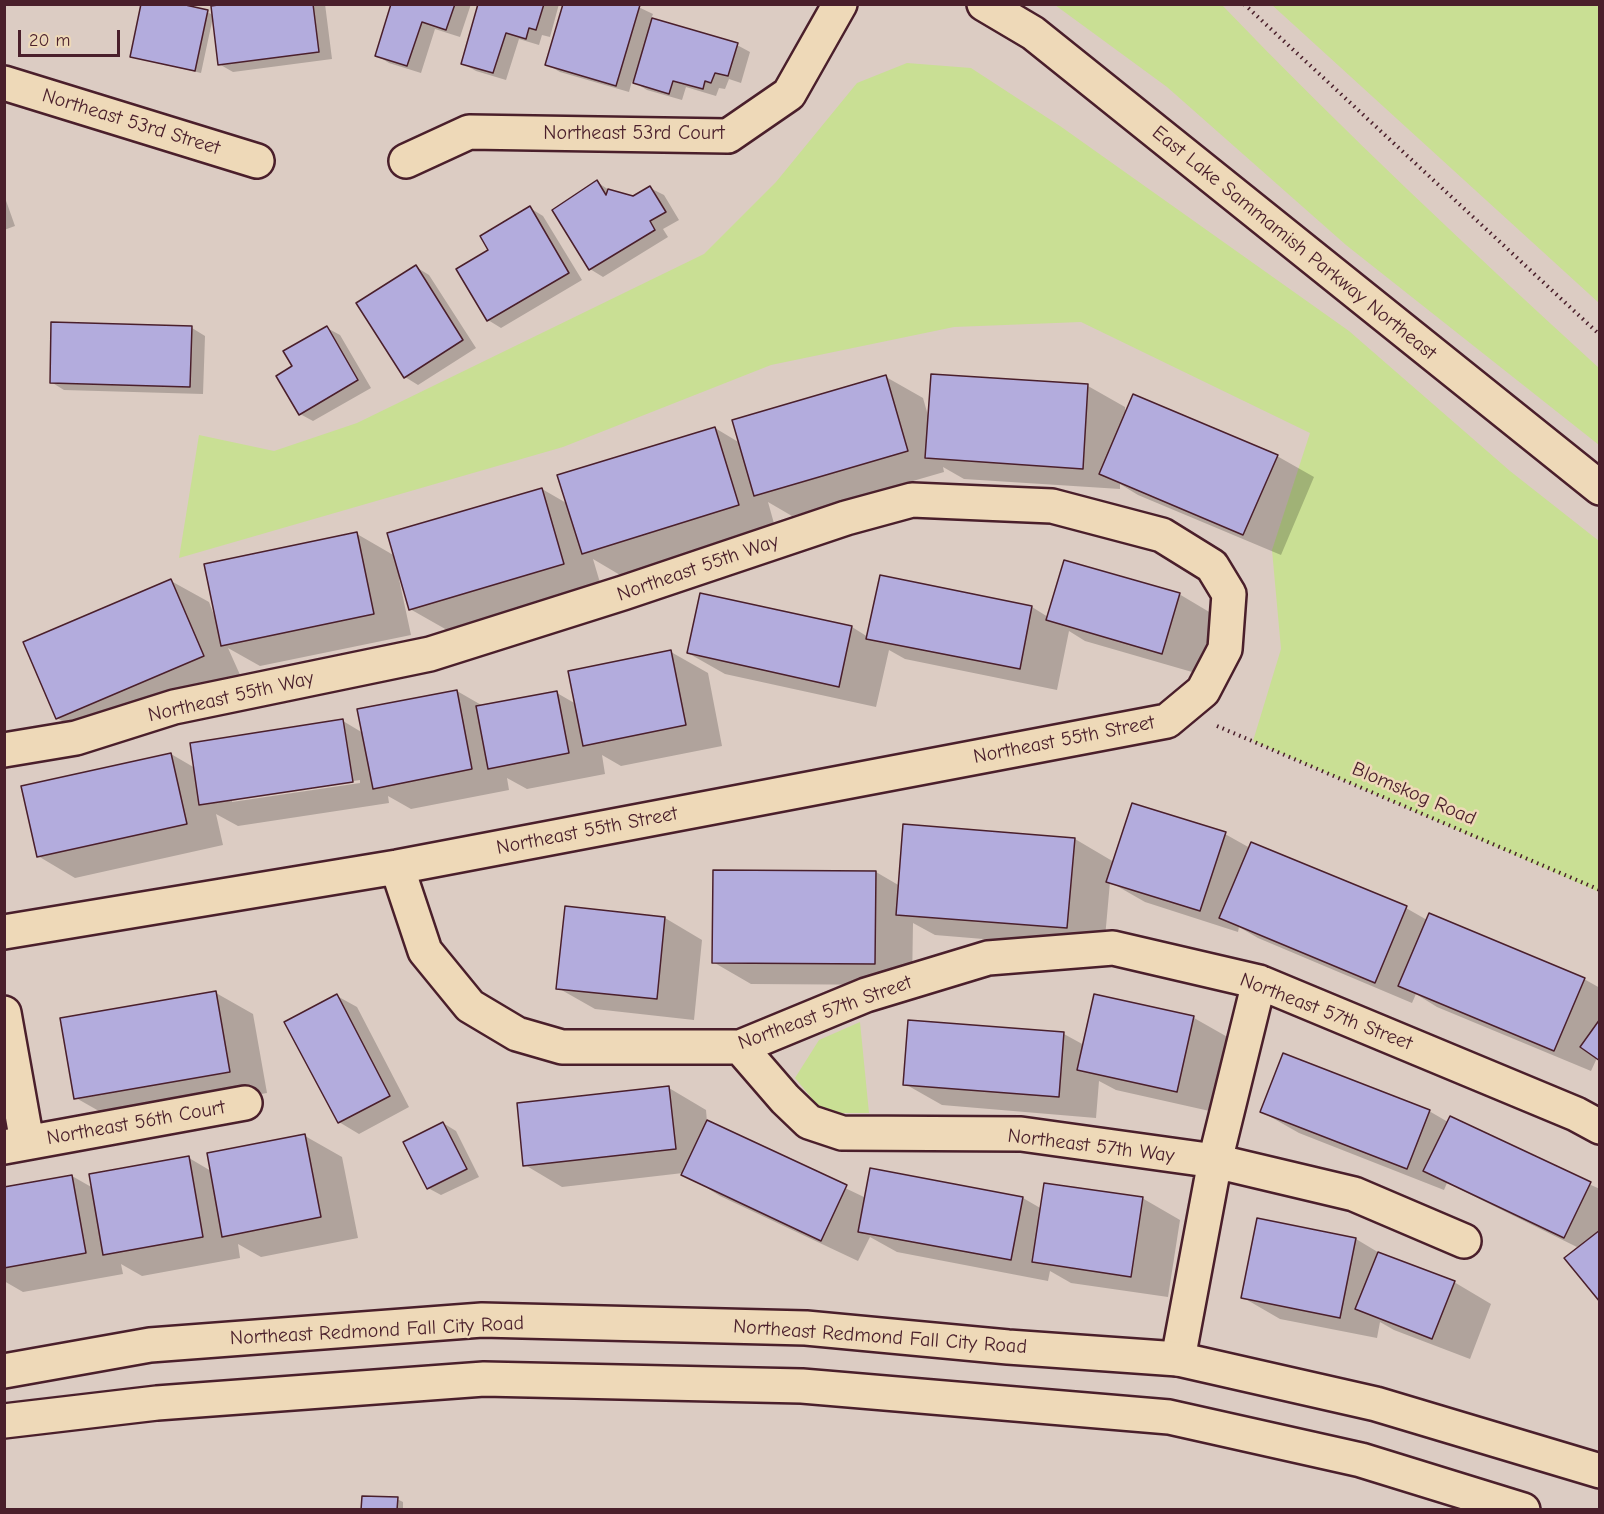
<!DOCTYPE html>
<style>
body{margin:0}
#map{position:relative;width:1604px;height:1514px;overflow:hidden;background:#dcccc3;font-family:"Comic Neue",sans-serif}
canvas{display:block}
.frame{position:absolute;inset:0;border:6px solid #4a1f2b;pointer-events:none}
.scale{position:absolute;left:18px;top:30px;width:102px;height:27px;box-sizing:border-box;border:3px solid #4a1f2b;border-top:0;padding-left:8px;font-size:18px;line-height:21px;white-space:nowrap;color:#4a1f2b;-webkit-text-stroke:4px #eed9b8;paint-order:stroke}
</style>
<div id="map">
<canvas width="1604" height="1514"></canvas>
<div class="frame"></div>
<div class="scale">20 m</div>
</div>
<script>
const ctx = document.querySelector('canvas').getContext('2d');
ctx.lineJoin = 'round';
function fillPath(path, color) { ctx.fillStyle = color; ctx.fill(path, 'evenodd'); }
function strokePath(path, color, width, dash) { ctx.strokeStyle = color; ctx.lineWidth = width; ctx.lineCap = dash ? 'butt' : 'round'; ctx.setLineDash(dash || []); ctx.stroke(path); }
function label(font, color, halo, rows, align = 'center') {
  ctx.font = font + ' "Comic Neue",sans-serif'; ctx.lineWidth = 5; ctx.setLineDash([]); ctx.textBaseline = 'middle'; ctx.strokeStyle = halo; ctx.fillStyle = color; for (const [text, x, y, turn = 0] of rows) {
    ctx.save(); ctx.translate(x, y); ctx.rotate((+turn || 0) * Math.PI / 180); ctx.textAlign = isNaN(turn) ? turn : align; if (halo) ctx.strokeText(text, 0, 0); ctx.fillText(text, 0, 0); ctx.restore();
  }
}
fillPath(new Path2D(`
 M1055,5h167c122,127 247,244 377,363v77l-253,-200 -179,-158z
 M1272,5h327v298z
 M907,63l64,5 89,58 289,205 161,140 89,70v351l-346,-151 28,-92 -9,-99 38,-117 -229,-111 -127,5 -183,38 -208,82 -384,111 20,-123 75,16 83,-28 347,-169 72,-72 81,-99z
 M860,1022l9,91h-45l-29,-35 24,-38z`), '#c9df94');
fillPath(new Path2D(`
 M236,4h89l7,55 -99,13 -14,-8 -6,-47 -12,56 -69,-16 75,-45 6,3z
 M393,4h78l-11,33 -25,-8 -14,44 -32,-10 -13,-8z
 M480,4h79l-9,33 -8,-2 -3,10 -20,-6 -13,41 -30,-9 -14,-8z
 M564,4h68l21,10 -2,5 86,26 13,7 -9,31 -12,-4 -4,10 -6,-1 -3,8 -30,-9 -4,13 -35,-10 -15,-9 -3,11 -69,-20 -14,-8z
 M597,182l15,10 21,6 17,-10 14,7 15,25 -16,9 5,8 -65,40 -13,-8z
 M4,195l11,31 -11,4z
 M530,208l13,8 39,64 -81,48 -13,-8 -29,-51 31,-18z
 M416,267l13,8 47,73 -58,37 -13,-8z
 M192,328l13,8 -2,58 -139,-4 -13,-8z
 M327,328l13,7 31,53 -58,33 -13,-7 -6,-47z
 M932,375l156,11 37,21v11l152,38 37,21 -33,78 -143,-60 -18,-11v5l-156,-10 -21,-12 1,5 -152,44 -24,-14 7,25 -155,48 -27,-16 8,27 -154,44 -37,-21 -9,-31 -2,1 12,56 -151,31 -32,-18 13,29 -146,63 -38,-22 114,-137 38,21 6,16 142,-84 38,22 147,-67 26,15 147,-76 25,15 146,-66 37,21 6,21z
 M881,577l151,30 16,10 131,-23 37,22 -17,58 -114,-33 -16,-10 -12,59 -152,-31 -16,-9 -13,57 -151,-33 -37,-21 13,-59 151,33 16,10z
 M671,652l37,21 14,73 -101,20 -19,-11 3,19 -78,15 -20,-11 2,12 -98,19 -23,-13 1,7 -151,23 -22,-12 7,31 -148,33 -37,-22 133,-102 24,14 148,-47 20,12 94,-42 26,15 74,-13 19,11zM360,780v3l-128,19v-3z
 M1225,834l25,14 156,60 21,12 157,59 16,9v71l-3,-1 -6,13 -154,-64 -21,-13 -4,9 -154,-65 -19,-11 -1,5 -93,-30 -35,-20 -6,67 -169,-14 -22,-12 -1,62 -161,-1 -38,-22 163,-90 24,14 175,-47 39,23z
 M665,918l37,22 -8,80 -99,-11 -37,-21z
 M216,993l37,21 14,79 -154,26 -37,-21z
 M337,996l20,11 52,100 -50,27 -20,-12z
 M1194,1018l37,21 -17,73 -98,-22 -17,-9 -3,37 -154,-13 -37,-21 5,-63 154,13 20,11z
 M4,1055l23,81 -23,5z
 M669,1088l37,22 1,12 159,76h157l19,11 100,-11 38,22 -12,77 -97,-14 -21,-12 -2,10 -151,-29 -27,-15 -12,24 -138,-65 -37,-23 -121,14 -37,-22z
 M1429,1111l19,11 152,67v111l-21,-52 -132,-65 -3,7 -145,-57 -37,-21z
 M443,1123l13,8 23,46 -38,18 -13,-7z
 M305,1136l37,21 16,81 -97,19 -23,-13 2,14 -98,18 -21,-12 2,10 -100,18 -19,-11v-93l68,-12 21,12 96,-30 22,13z
 M1356,1239l30,18 68,25 37,22 -21,55 -76,-29 -14,-8 -3,16 -97,-19 -38,-22z
 M397,1499l6,3v8h-40z`), '#0003');
const building = new Path2D(`
 M141,4h40l27,6 -13,61 -65,-14z
 M225,4h88l6,48 -101,13 -7,-59z
 M391,4h64l-9,26 -24,-8 -15,44 -32,-10z
 M478,4h66l-8,26 -7,-2 -3,11 -20,-6 -13,40 -32,-9z
 M563,4l77,1 -24,81 -71,-21z
 M652,18l86,25 -10,33 -13,-3 -4,10 -6,-2 -2,8 -30,-8 -4,13 -36,-11z
 M597,180l9,15 2,-6 25,7 17,-10 16,26 -16,9 5,9 -66,40 -37,-60z
 M530,206l39,67 -82,48 -31,-52 32,-19 -8,-14z
 M416,265l47,75 -59,38 -48,-75z
 M51,322l141,4 -2,61 -140,-4z
 M327,326l31,54 -59,35 -23,-39 16,-10 -9,-15z
 M931,374l157,10 -5,85 -158,-11z
 M886,375l22,76 -154,45 -22,-76z
 M1133,394l145,61 -35,80 -144,-61z
 M715,427l24,78 -157,49 -25,-79z
 M542,488l22,76 -155,46 -22,-77z
 M357,532l17,82 -153,32 -17,-82z
 M1064,560l116,33 -18,61 -116,-34z
 M880,575l152,31 -12,63 -154,-30z
 M171,579l33,77 -148,63 -33,-77z
 M700,593l152,33 -13,61 -152,-34z
 M671,650l15,75 -103,21 -15,-75z
 M457,690l15,79 -99,20 -16,-80z
 M557,691l12,62 -81,16 -12,-63z
 M343,719l10,63 -154,23 -9,-62z
 M171,753l16,71 -150,33 -16,-71z
 M1132,803l94,29 -26,79 -94,-29z
 M903,824l172,14 -8,90 -171,-13z
 M1251,842l156,64 -32,77 -156,-65z
 M713,870l163,1 -1,93 -163,-1z
 M565,906l100,11 -8,82 -101,-10z
 M1429,913l156,65 -31,73 -156,-65z
 M216,991l14,81 -156,27 -14,-81z
 M337,994l53,102 -52,27 -54,-101z
 M1094,994l100,22 -17,76 -100,-22z
 M1600,1019v42l-20,-14z
 M908,1020l156,12 -5,65 -156,-12z
 M1283,1053l147,57 -23,59 -147,-57z
 M669,1086l7,63 -153,17 -6,-63z
 M1450,1116l141,66 -27,56 -141,-67z
 M707,1120l140,65 -26,56 -140,-66z
 M443,1122l24,47 -40,20 -24,-47z
 M305,1134l16,83 -99,20 -15,-84z
 M189,1156l14,81 -100,18 -14,-81z
 M870,1168l153,29 -12,63 -153,-28z
 M72,1175l14,78 -82,15v-81z
 M1044,1183l99,14 -12,80 -99,-15z
 M1257,1218l99,20 -16,80 -99,-20z
 M1600,1230v72l-36,-44z
 M1378,1252l77,29 -23,58 -77,-30z
 M362,1496l36,1 -1,13h-36z`);
fillPath(building, '#b3acdd');
strokePath(building, '#4a1f2b', 1.5);
const minor = new Path2D(`
 M4,83l253,78
 M406,161l63,-29 259,4 61,-42 51,-90
 M4,750l72,-12 98,-31 256,-53 193,-61 223,-75 66,-18 140,6 110,29 50,31 17,28 -4,55 -22,42 -36,30 -770,146 -393,65
 M397,867l28,84 45,55 47,28 45,13h178l126,-52 122,-37 125,-10 146,34 317,132 24,13
 M4,1013l23,129
 M740,1047l45,52 24,23 33,11 179,1 194,27 139,33 110,47
 M4,1147l241,-44
 M1178,1359l37,-198 44,-179`);
const major = new Path2D(`
 M984,4l49,29 567,455
 M4,1371l146,-26 332,-25 324,8 202,19 170,12 198,45 224,67
 M4,1421l153,-18 327,-24 318,7 367,31 192,43 162,50`);
strokePath(minor, '#4a1f2b', 38);
strokePath(major, '#4a1f2b', 38);
strokePath(new Path2D(`
 M1244,4l356,331
 M1217,726l383,164`), '#4a1f2b', 4, [1.5, 4.5]);
strokePath(minor, '#eed9b8', 33);
strokePath(major, '#eed9b8', 33);
label('20px', '#4a1f2b', '#eed9b8', [
 ["Northeast 53rd Street",131,122,17],
 ["Northeast 53rd Court",634,133],
 ["East Lake Sammamish Parkway Northeast",1294,243,39],
 ["Northeast 55th Way",698,568,-19],
 ["Northeast 55th Way",231,697,-13],
 ["Northeast 55th Street",1064,740,-11],
 ["Blomskog Road",1414,794,23],
 ["Northeast 55th Street",587,831,-11],
 ["Northeast 57th Street",1326,1012,21],
 ["Northeast 57th Street",825,1013,-20],
 ["Northeast 56th Court",136,1123,-10],
 ["Northeast 57th Way",1091,1146,7],
 ["Northeast Redmond Fall City Road",377,1331,-3],
 ["Northeast Redmond Fall City Road",880,1337,4]
]);
</script>
